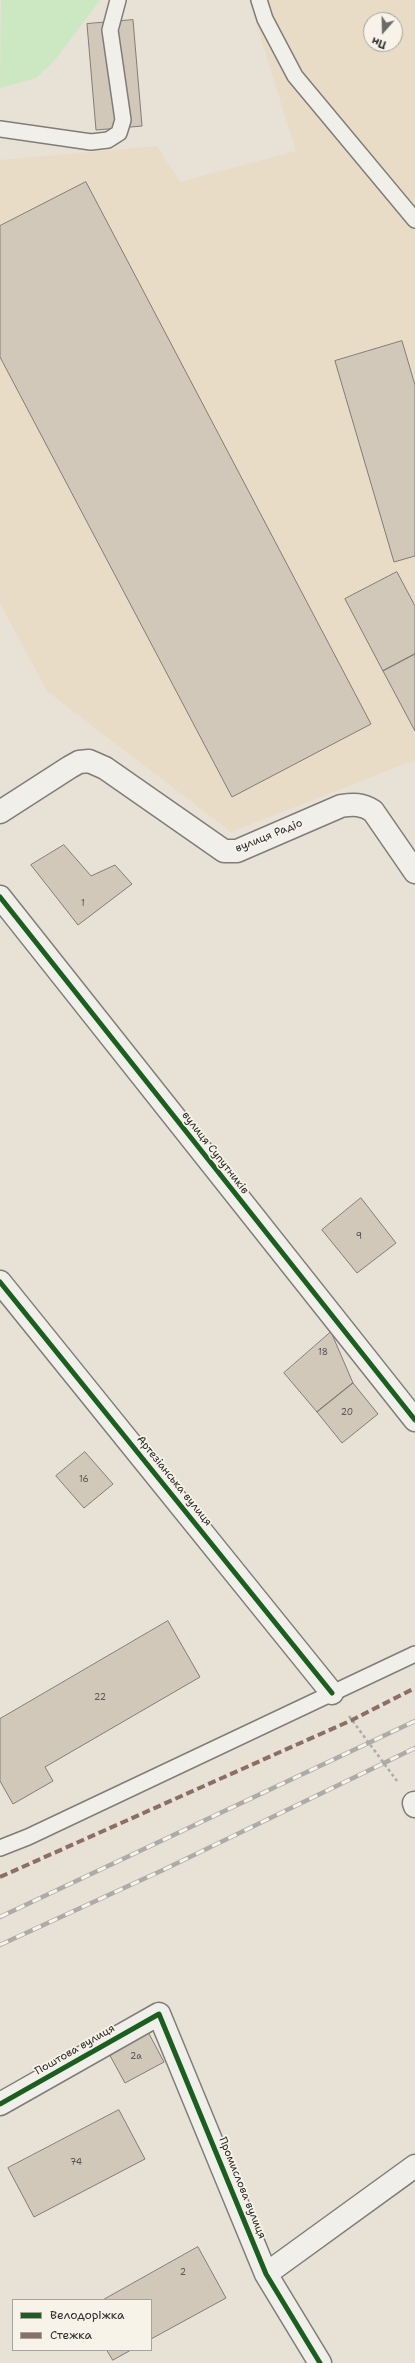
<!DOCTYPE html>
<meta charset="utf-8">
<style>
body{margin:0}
#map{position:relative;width:415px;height:2363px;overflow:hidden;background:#e7e1d6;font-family:"Shantell Sans",sans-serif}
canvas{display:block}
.legend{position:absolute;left:12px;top:2299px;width:140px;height:52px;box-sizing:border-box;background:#f7f3e8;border:1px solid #a5a39c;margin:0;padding:5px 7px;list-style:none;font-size:12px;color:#2b2b2b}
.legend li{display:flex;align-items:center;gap:8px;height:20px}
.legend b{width:20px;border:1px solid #a5a39c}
.north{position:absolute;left:363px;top:12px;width:40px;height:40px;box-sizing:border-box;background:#f7f3e8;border:1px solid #a5a39c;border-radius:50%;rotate:200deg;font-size:11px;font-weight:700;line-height:16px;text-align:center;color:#2b2b2b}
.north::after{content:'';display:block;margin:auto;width:14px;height:18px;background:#6d6b67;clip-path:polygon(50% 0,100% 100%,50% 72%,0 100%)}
</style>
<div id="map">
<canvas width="415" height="2363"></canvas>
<ul class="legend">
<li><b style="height:5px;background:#1b5e20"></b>Велодоріжка</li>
<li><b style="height:5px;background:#8d6e63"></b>Стежка</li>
</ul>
<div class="north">Пн</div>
</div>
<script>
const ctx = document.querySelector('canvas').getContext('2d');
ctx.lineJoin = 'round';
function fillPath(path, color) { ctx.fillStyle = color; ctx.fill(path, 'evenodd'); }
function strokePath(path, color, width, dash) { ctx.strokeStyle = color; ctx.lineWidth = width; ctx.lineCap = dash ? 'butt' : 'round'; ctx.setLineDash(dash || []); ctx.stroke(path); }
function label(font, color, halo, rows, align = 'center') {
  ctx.font = font + ' "Shantell Sans",sans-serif'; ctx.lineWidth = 3.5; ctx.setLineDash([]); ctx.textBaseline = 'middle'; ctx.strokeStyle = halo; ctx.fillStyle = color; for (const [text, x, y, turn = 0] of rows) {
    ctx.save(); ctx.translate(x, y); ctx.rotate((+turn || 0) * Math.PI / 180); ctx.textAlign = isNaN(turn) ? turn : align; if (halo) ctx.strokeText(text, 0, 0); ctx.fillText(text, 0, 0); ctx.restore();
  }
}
fillPath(new Path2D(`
 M249,0h166v760l-184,72 -184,-141 -47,-88v-443l157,-14 23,36 116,-31zM371,20h24v24h-24z`), '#e9dcc7');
fillPath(new Path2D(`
 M1,0h99l-45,60 -19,18 -36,10z`), '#cbe8c2');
const building = new Path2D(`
 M133,20l9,106 -46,4 -9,-106z
 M86,182l285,542 -139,73 -232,-440v-131z
 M402,341l13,44v171l-21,6 -59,-201z
 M397,572l18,34v48l-32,17 -38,-72z
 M415,654v77l-32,-60z
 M64,845l27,31 24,-11 17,19 -54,41 -47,-60z
 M361,1198l35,45 -39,30 -35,-43z
 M331,1332l22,51 -36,29 -33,-39z
 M353,1383l25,31 -36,29 -25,-31z
 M85,1452l28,32 -29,24 -28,-32z
 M168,1621l32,56 -155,90 8,14 -40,23 -13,-23v-62z
 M147,2030l17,32 -39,21 -17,-31z
 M119,2110l26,49 -111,58 -26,-49z
 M198,2247l28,51 -75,41v-39h-48z
 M107,2350h24l-18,10z`);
fillPath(building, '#d1c8ba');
strokePath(building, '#807d78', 1);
const lane = new Path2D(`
 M259,0l6,19 30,57 120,144
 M0,129l91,13 17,-2 11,-7 4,-13 -13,-90 8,-30
 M0,1848l28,-11 387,-183`);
const street = new Path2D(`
 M0,812l70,-45 9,-5 10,-1 16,7 119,83h13l104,-45c13,-2 21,-2 32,5l42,61
 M0,897l415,523
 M0,1282l332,411
 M414,1803l1,3
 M0,2104l159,-90 107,260 54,89
 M266,2274l149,-108`);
strokePath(lane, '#807d78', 18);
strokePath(street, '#807d78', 25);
strokePath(new Path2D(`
 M349,1716l48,65`), '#acaba7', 2.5, [3, 3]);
strokePath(lane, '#f0efea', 15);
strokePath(street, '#f0efea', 22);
const rail = new Path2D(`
 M0,1917l415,-196
 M0,1945l163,-75 252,-122`);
strokePath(rail, '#acaba7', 4.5);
strokePath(rail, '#f7f3e8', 3, [9]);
strokePath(new Path2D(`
 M0,1877l352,-157 63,-32`), '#8d6e63', 4, [8, 4]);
strokePath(new Path2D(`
 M0,897l415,523
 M0,1282l332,411
 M0,2104l159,-90 107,260 54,89`), '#1b5e20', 5);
label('9px', '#555350', null, [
 ["1",83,904],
 ["9",359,1237],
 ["18",323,1353],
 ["20",347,1413],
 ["16",84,1480],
 ["22",100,1698],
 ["2а",136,2057],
 ["74",76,2163],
 ["2",183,2273]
]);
label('11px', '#2b2b2b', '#f7f3e8', [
 ["вулиця Радіо",269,836,-22],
 ["вулиця Супутників",215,1153,52],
 ["Артезіанська вулиця",174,1481,51],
 ["Поштова вулиця",75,2050,-30],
 ["Промислова вулиця",242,2188,68]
]);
</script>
